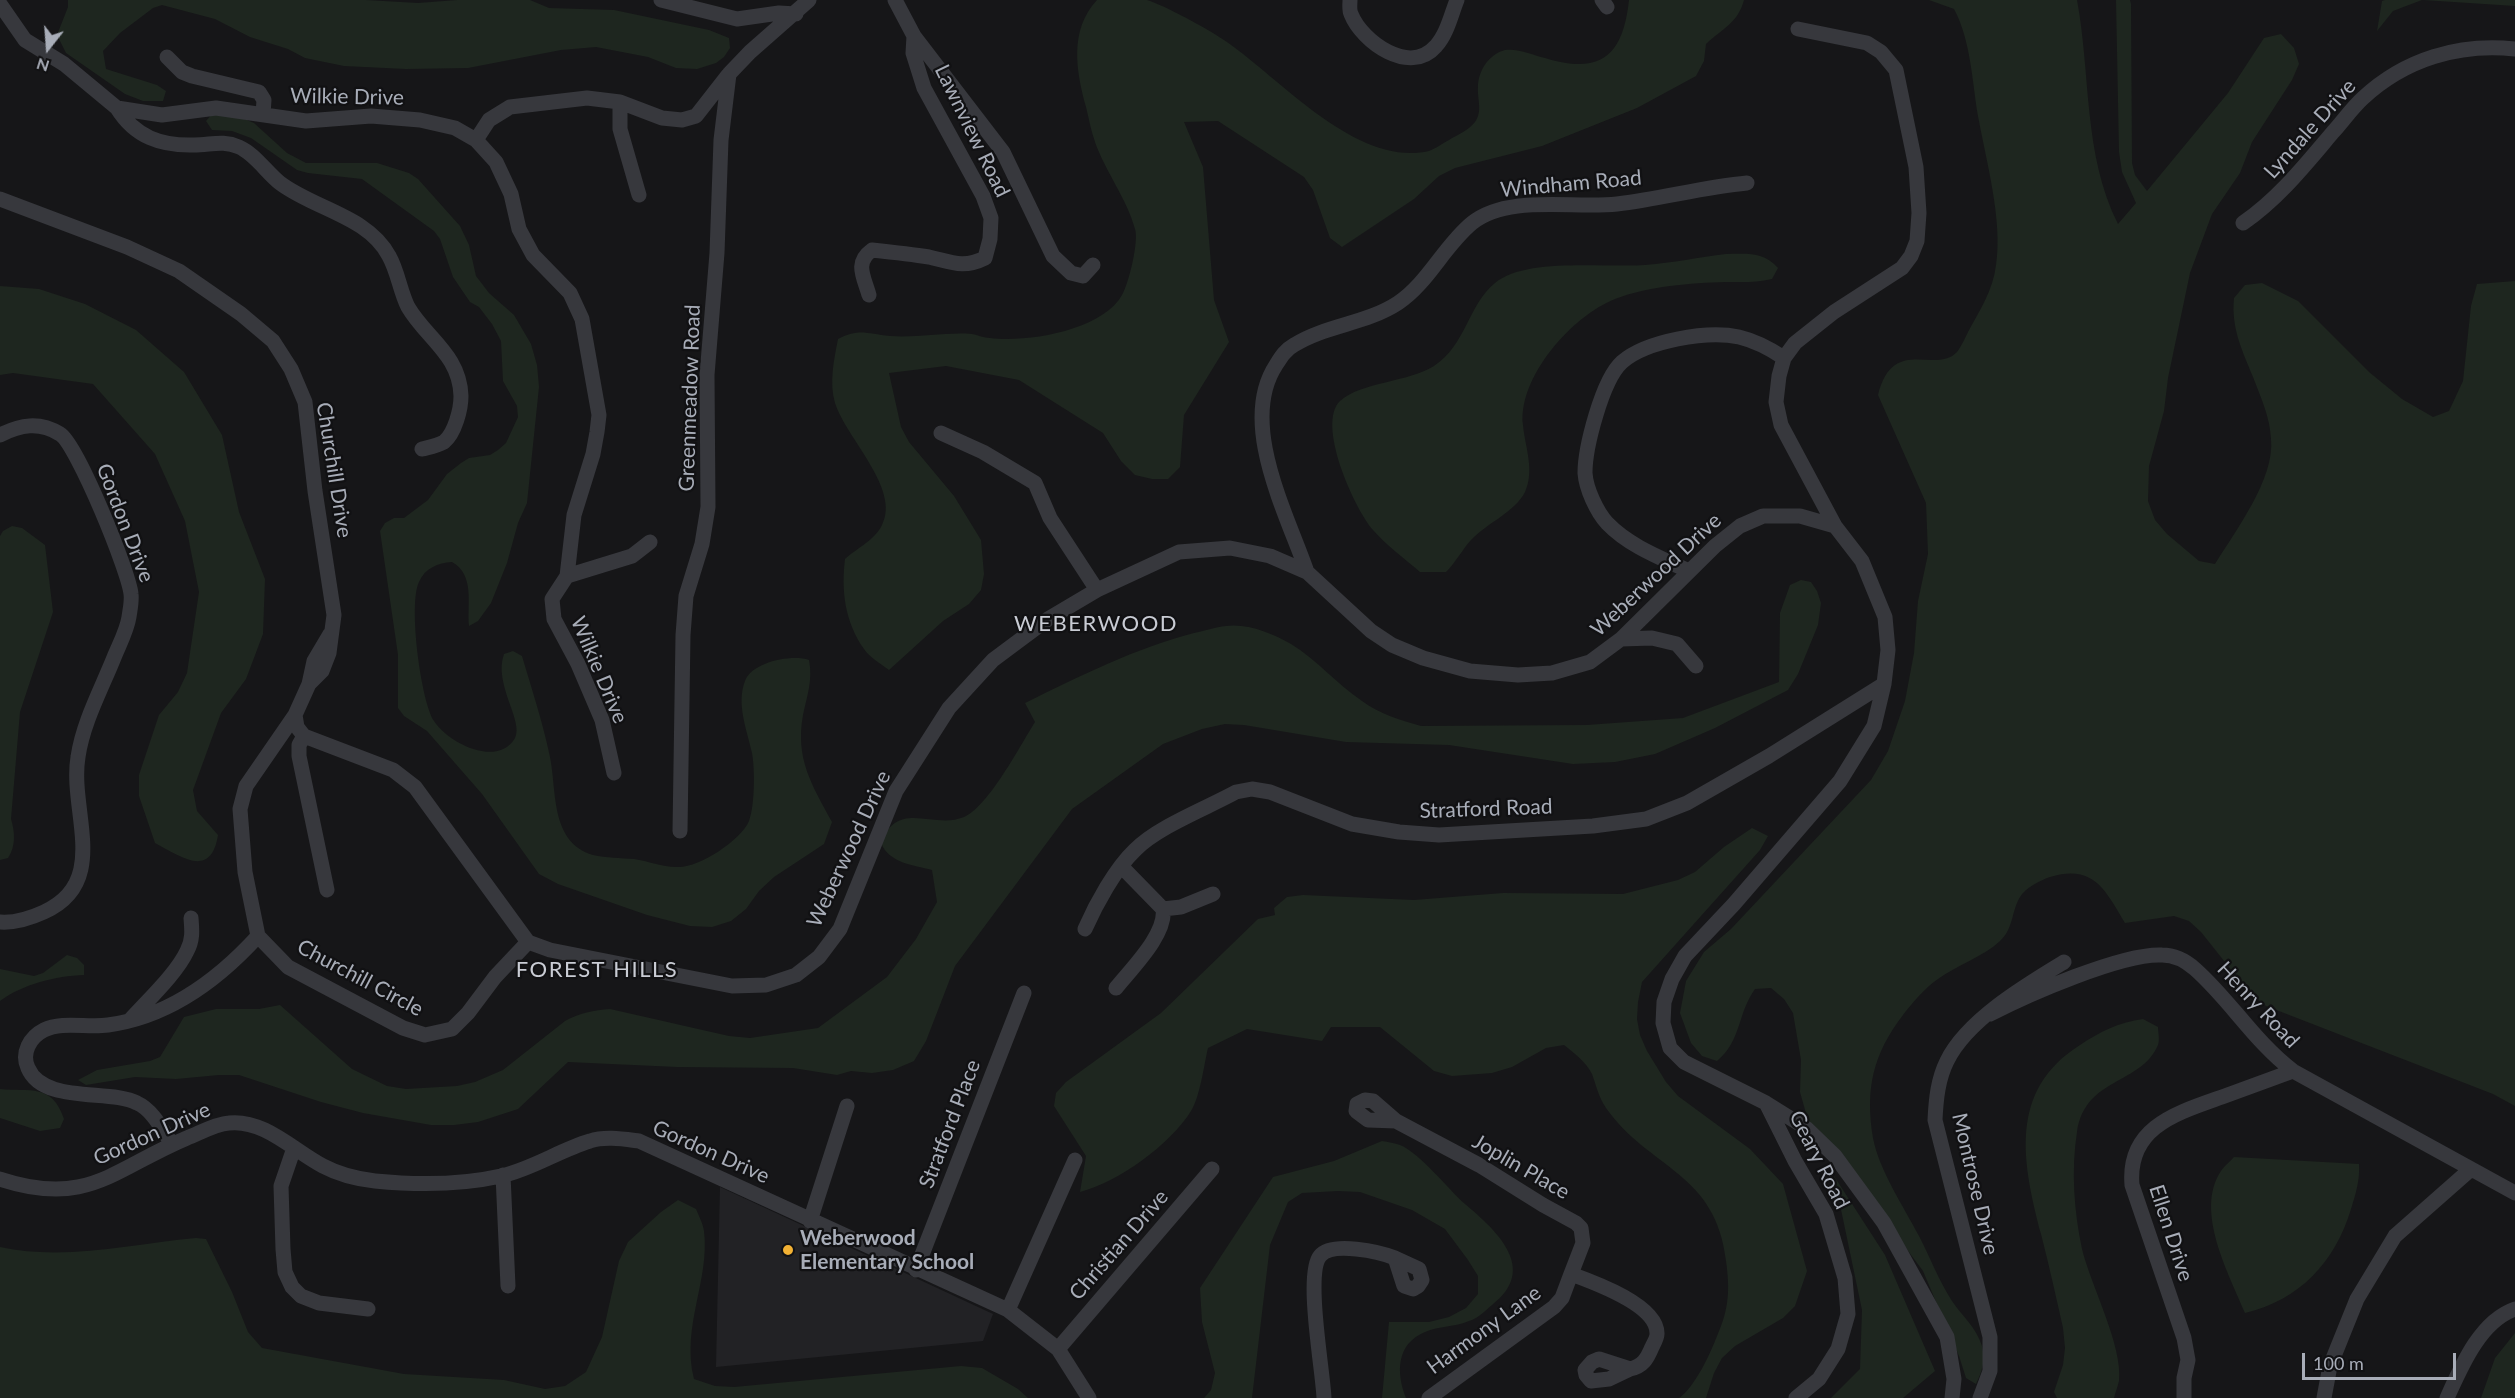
<!DOCTYPE html>
<style>
body{margin:0}
#map{position:relative;width:2515px;height:1398px;overflow:hidden;background:#161618;font-family:Lato,sans-serif}
canvas{display:block}
.north{position:absolute;left:18px;top:18px;width:60px;height:60px;-webkit-text-stroke:4px #111113;paint-order:stroke;rotate:197deg;font-size:16px;font-weight:700;line-height:24px;text-align:center;color:#a8adb8}
.north::after{content:'';display:block;margin:auto;width:21px;height:27px;background:#a8adb8;clip-path:polygon(50% 0,100% 100%,50% 72%,0 100%)}
.scale{position:absolute;left:2302px;top:1353px;width:154px;height:27px;box-sizing:border-box;border:3px solid #a8adb8;border-top:0;padding-left:8px;font-size:18px;line-height:21px;white-space:nowrap;color:#a8adb8;-webkit-text-stroke:4px #111113;paint-order:stroke}
</style>
<div id="map">
<canvas width="2515" height="1398"></canvas>
<div class="north">N</div>
<div class="scale">100 m</div>
</div>
<script>
const ctx = document.querySelector('canvas').getContext('2d');
ctx.lineJoin = 'round';
function fillPath(path, color) { ctx.fillStyle = color; ctx.fill(path, 'evenodd'); }
function strokePath(path, color, width, dash) { ctx.strokeStyle = color; ctx.lineWidth = width; ctx.lineCap = dash ? 'butt' : 'round'; ctx.setLineDash(dash || []); ctx.stroke(path); }
function label(font, color, halo, rows, align = 'center') {
  ctx.font = font + ' Lato,sans-serif'; ctx.lineWidth = 4.5; ctx.setLineDash([]); ctx.textBaseline = 'middle'; ctx.strokeStyle = halo; ctx.fillStyle = color; for (const [text, x, y, turn = 0] of rows) {
    ctx.save(); ctx.translate(x, y); ctx.rotate((+turn || 0) * Math.PI / 180); ctx.textAlign = isNaN(turn) ? turn : align; if (halo) ctx.strokeText(text, 0, 0); ctx.fillText(text, 0, 0); ctx.restore();
  }
}
fillPath(new Path2D(`
 M720,1187l273,127 -10,27 -267,26z`), '#222225');
fillPath(new Path2D(`
 M68,0h298l52,3 39,-3h73l19,8 65,2 95,20 20,8 1,10 -6,9 -8,6 -19,6 -21,-1 -28,-11 -52,-10 -35,3 -93,18 -62,1 -62,-3 -39,-8 -17,-9 -38,-12 -35,-18 -53,-14 -9,3 -33,25 -17,18 3,18 51,16 9,6 -3,10h-20l-18,-7 -59,-41 -9,-18 11,-28z
 M1097,0c15,0 36,0 50,0 19,6 59,28 77,40 54,36 132,128 205,111 6,-2 14,-8 20,-11 8,-5 20,-10 26,-18 8,-11 2,-23 3,-35 0,-16 11,-33 27,-37 13,-2 28,5 40,8 56,17 78,-2 84,-58h115c-6,23 -22,29 -38,44l-2,17 -8,15 -59,32 -95,38 -87,22 -16,8 -25,23 -72,48 -12,-9 -17,-48 -9,-13 -86,-56 -34,1 19,45 11,133 15,42 -45,73 -4,52 -12,12h-16l-17,-4 -14,-14 -18,-28 -84,-53 -73,-14 -57,7 12,54 8,15 45,54 27,44 3,34 -3,16 -12,14 -26,17 -54,49c-8,-6 -20,-13 -25,-21 -19,-27 -23,-58 -19,-90 12,-11 30,-19 37,-34 19,-36 -36,-87 -47,-122 -6,-20 -1,-44 3,-64 22,-11 29,-5 52,-3 27,2 55,-4 82,-2 6,1 12,4 18,4 37,5 113,-8 132,-43 7,-12 17,-54 13,-66 -8,-30 -30,-58 -40,-87 -4,-11 -6,-23 -9,-35 -10,-36 -17,-77 11,-107z
 M1929,0h148c14,75 6,154 41,224l18,-21 -14,-31 -3,-20 -3,-152h14l1,4 1,159 3,12 12,16 81,-98 36,-55 17,-4 13,14 5,16 -7,16 -40,62 -12,31 -28,41 -22,59 -22,105 -4,33 -15,55 -1,35 7,19 12,14 32,27 16,3c20,-33 60,-85 56,-125 -1,-22 -10,-41 -18,-62 -11,-27 -22,-49 -19,-79l11,-13 17,-2 36,18 71,71 33,27 31,18 16,-6 14,-30 8,-75 6,-22 38,-3v825l-22,-12 -227,-88 -18,-15 -47,-59 -12,-11 -15,-5 -49,7c-20,-33 -31,-59 -75,-46 -9,3 -25,11 -30,20 -9,15 -6,31 -20,44 -17,16 -43,24 -62,38 -13,9 -25,23 -35,36 -30,39 -38,74 -30,123 6,32 31,69 46,98 11,21 20,45 33,65 10,15 24,26 30,45 4,15 0,25 -6,38l-10,-6 -7,-22 -36,-85 -93,-125 -21,-22 -9,-32 1,-32 -8,-47 -9,-14 -13,-11 -16,1c-18,25 -13,51 -38,72l-15,-5 -11,-13 -11,-30 6,-32 18,-29 27,-23 140,-149 17,-29 17,-50 9,-48 4,-52 10,-47 -2,-51 -48,-108c15,-60 57,-20 79,-43 4,-5 8,-14 11,-20 12,-22 25,-42 28,-67 7,-44 -10,-105 -18,-149 -6,-35 -7,-75 -24,-107z
 M2385,0h37l-29,11 -16,20 5,-30z
 M2423,0h92v6z
 M213,113l22,2 19,8 33,30 19,10h71l32,10 9,6 42,47 9,19 7,31 13,17 25,22 17,29 6,21 2,22 -12,116 -9,20 -11,40 -16,40 -13,18 -9,5c-2,-23 6,-51 -17,-64 -14,1 -27,6 -33,20 -11,22 2,119 15,139 14,22 64,47 81,17 9,-17 -22,-54 -11,-84l9,-3 9,5c10,34 21,67 28,101 7,35 0,85 43,98 13,3 28,3 41,4 15,2 30,9 45,8 21,0 62,-27 70,-46 6,-16 6,-52 3,-68 -5,-23 -16,-49 -7,-72 7,-19 47,-27 64,-21 4,20 -2,36 -6,55 -8,44 9,70 29,107l-8,22 -50,33 -15,14 -13,18 -15,12 -19,6 -22,-1 -43,-11 -89,-31 -19,-10 -57,-80 -55,-63 -23,-15 -6,-8v-53l-18,-124 5,-8 9,-5h10l24,-18 19,-26 14,-11 8,-5 21,-3 8,-5 8,-7 12,-26 -1,-11 -14,-25 -2,-40 -9,-17 -13,-17 -9,-5 -17,-25 -13,-38 -6,-8 -72,-52 -54,-6 -11,-3 -46,-32 -19,-7 -20,-1 -6,-9z
 M1726,254c21,0 37,-3 52,14l-6,11c-16,4 -30,3 -46,3 -36,1 -77,4 -111,17 -43,17 -97,78 -92,126 2,22 12,45 2,67 -10,20 -38,31 -54,48 -9,10 -15,22 -25,32h-26c-16,-14 -34,-27 -47,-42 -19,-22 -57,-106 -33,-129 21,-19 69,-19 94,-35 32,-21 34,-61 61,-83 30,-26 110,-15 150,-18 28,-2 54,-8 81,-11z
 M0,286l39,3 46,15 51,26 48,42 38,63 17,77 26,67 -2,55 -17,45 -25,34 -28,77 4,21 21,24c-7,45 -38,21 -63,8l-16,-47v-21l20,-60 19,-23 9,-19 12,-81 -14,-71 -30,-67 -62,-70 -80,-11 -13,2z
 M12,526l10,2 23,17 8,67 -33,100 -9,107c4,13 5,27 -3,39l-8,2v-324l3,-5z
 M1801,580l10,2 6,9 4,12 -3,22 -20,49 -10,16 -73,38 -60,26 -40,8 -42,2 -124,-19 -103,-3 -102,-17 -19,-1 -23,5 -39,15 -91,65 -117,157 -29,75 -12,20 -21,9 -21,3 -21,-2 -14,4 -44,-7 -116,-1 -109,-5 -50,47 -40,13 -24,3h-23l-68,-12 -42,-11 -82,-27h-20l-43,4 -41,-2 -49,8 -8,-5 19,-10 53,-9 10,-4 24,-40 32,-8h43l21,-4 72,64 35,17 19,3 51,-3 18,-4 28,-12 62,-49c14,-8 29,-11 45,-12l119,27 21,2 68,-10 69,-51 29,-38 21,-37 -5,-32c-19,-5 -43,-7 -51,-27 17,-45 52,-13 83,-26 24,-10 56,-71 71,-95l-10,-19c55,-27 111,-55 169,-70 10,-2 21,-6 32,-7 21,-3 46,7 65,18 26,16 46,40 71,57 17,13 39,19 59,25l166,-1 96,-7 96,-36 1,-69 10,-28z
 M1752,828l16,8 -8,14 -118,132 -4,20 -1,17 3,16 7,16 19,31 12,14 72,53 33,35 24,87 -12,35 -12,12 -48,28 -13,12 -8,15 -8,25h-27c16,-11 31,-44 38,-62 12,-27 13,-46 9,-75 -10,-89 -77,-92 -120,-153 -7,-10 -10,-23 -14,-34 -6,-12 -18,-21 -28,-29l-18,3 -34,19 -20,6 -40,3 -18,-5 -54,-44h-49l-9,14 -75,-12 -39,19c-4,17 -8,49 -17,63 -21,34 -73,71 -111,81l6,-36 -32,-50 2,-13 10,-11 95,-69 97,-94 17,-4 -1,-7 13,-11 16,-2 111,5 89,-7 120,1 55,-14 17,-8 29,-25z
 M67,955l10,3 7,7v10c-28,1 -61,9 -84,26v-32l34,7 9,-3z
 M2143,1019l15,8c0,5 2,13 0,18 -17,40 -73,32 -81,87 -6,38 -3,79 5,117 9,37 41,97 37,132 -1,5 -4,12 -5,17h-57l-3,-6 9,-27 2,-17 -2,-20c-7,-31 -14,-63 -22,-94 -18,-70 -34,-143 39,-189 19,-13 40,-23 63,-26z
 M0,1089c30,3 52,-6 64,30l-4,9 -20,3 -40,-13z
 M1382,1141c6,1 13,2 18,4 20,8 48,44 65,59 32,27 74,65 27,101 -7,6 -15,14 -23,16 -14,6 -30,5 -44,11 -29,12 -29,41 -19,66h-24l7,-76h40l20,-5 17,-9 12,-14v-18l-10,-16 -23,-31 -33,-19 -52,-18 -22,-1 -36,2 -14,9 -18,43 -18,153h-48l7,-8 4,-17 -13,-51 -2,-34 73,-111 61,-16z
 M2234,1157l125,7c1,16 -3,29 -8,45 -16,53 -51,91 -106,104 -16,-39 -51,-102 -24,-142 3,-5 9,-9 13,-14z
 M1834,1176l51,79 50,116 -32,27h-72l29,-29 2,-59z
 M678,1200l18,9c3,7 7,15 8,22 6,50 -23,95 -10,148l21,7 19,1 227,-21 21,2 36,21 10,9h-1028v-151c64,14 132,-3 196,-9l10,1 26,53 16,40 14,16 142,26 100,6 41,9 20,-3 21,-14 16,-35 17,-76 9,-19 33,-30z
 M2515,1333v65h-34l14,-40z`), '#1e261f');
strokePath(new Path2D(`
 M661,0l76,19 42,-6 17,1
 M895,0l19,36 89,116 50,104 18,17 12,3 10,-11
 M1350,0c0,4 -1,10 1,14 11,28 59,62 85,32 11,-12 15,-31 21,-46
 M1602,0l5,7
 M0,4l25,36 39,24 53,44 45,7 54,-7 90,13 65,-5 49,4 35,8 21,12 20,22 15,32 8,35 14,26 37,38 12,26 17,96 -2,17 -4,22 -19,61 -7,61 -15,23 2,20 24,45 24,56 12,53
 M1798,29l69,14 14,9 15,18 20,97 3,46 -2,28 -6,15 -9,12 -68,44 -39,31 -11,15 -5,18 -3,26 5,23 54,101
 M167,57l15,15 10,4 67,16 5,8 -1,14
 M620,102v27l19,66
 M117,108c18,29 44,38 77,37 17,0 29,-5 45,2 16,7 28,26 41,36 34,26 88,33 109,73 9,16 11,35 19,51 18,31 52,48 53,89 0,13 -6,37 -17,46 -7,4 -14,5 -22,7
 M476,140l13,-20 21,-13 77,-9 33,4 42,16 20,2 14,-4 32,-41
 M0,199l127,48 52,24 62,43 32,27 18,28 14,33 10,89 19,124 -5,38 -7,18 -13,13
 M2243,223c36,-25 62,-58 90,-91 10,-11 19,-24 30,-34 42,-39 96,-55 152,-49
 M869,295c-5,-18 -15,-32 3,-45 19,2 38,4 57,7 22,5 34,12 56,1l5,-19 1,-21 -8,-22 -59,-108 -11,-35 1,-17
 M941,433l42,19 52,31 15,35 47,72
 M0,435c20,-10 39,-14 60,-1 17,10 69,138 71,160 1,7 -1,16 -2,23 -2,13 -9,26 -14,38 -13,33 -32,67 -37,102 -9,54 33,125 -34,155 -13,6 -30,11 -44,10
 M1689,571c-28,-13 -60,-25 -82,-48 -10,-11 -21,-34 -22,-50 0,-25 17,-93 37,-111 24,-21 85,-32 117,-25 17,4 30,11 45,21
 M1307,572c-20,-58 -69,-149 -31,-207 5,-8 9,-15 18,-20 32,-20 72,-21 104,-42 30,-20 46,-57 74,-80 36,-29 101,-14 145,-19 44,-5 86,-17 130,-21
 M567,576l65,-20 18,-14
 M330,634l-16,27 -5,23 -14,31 -49,71 -6,23 5,63 13,64 30,31 115,61 22,7 27,-6 16,-16 27,-36 33,-35
 M1621,639l31,-1 25,6 19,22
 M295,715l2,12 7,9 89,34 22,17 113,155
 M304,736l-5,9v11l28,134
 M680,831l3,-196 3,-39 16,-52 6,-37 -1,-132 10,-122 4,-113 8,-66 21,-22 59,-52
 M1122,867l41,42
 M1163,909l18,-2 32,-13
 M1085,929c11,-25 30,-60 50,-79 22,-23 72,-42 101,-58l16,-3 18,3 82,32 47,8 40,3 154,-9 53,-7 41,-16 82,-47 115,-72
 M528,942l22,8 182,36 34,-1 30,-10 23,-18 21,-28 56,-138 53,-83 44,-48 55,-41 49,-29 82,-38 51,-4 40,8 37,16 64,59 21,14 31,13 47,13 48,4 34,-2 38,-11 31,-23 94,-93 25,-20 23,-10h37l35,10 27,35 23,56 3,33 -4,34 -10,42 -34,55 -106,123 -49,52 -13,23 -8,23 -1,21 7,25 14,14 82,41 40,25 29,28 49,67 63,114 7,42 -2,19
 M1116,988c15,-19 51,-54 47,-79
 M1990,1014c37,-19 132,-61 172,-59 13,0 24,6 33,14 36,32 58,71 98,102l222,122
 M130,1020c17,-19 47,-47 57,-69 6,-11 5,-21 4,-33
 M1766,1103l29,58 31,53 19,64 3,36 -10,35 -19,30 -23,19
 M1396,1121l-28,-1 -12,-9 1,-7 8,-4 8,1 23,20 83,44 64,40 33,18 5,5 2,15 -12,31
 M172,1144c-9,-13 -19,-34 -35,-41 -27,-14 -94,1 -109,-35 -7,-15 2,-31 16,-38 18,-9 44,-2 64,-5 60,-8 110,-45 150,-89
 M294,1148l-13,38 2,63 2,23 7,15 9,9 18,7 49,6
 M503,1175l5,111
 M0,1179c88,29 113,-10 187,-41 13,-5 28,-14 42,-15 35,-4 65,28 94,43 15,8 34,13 52,15 41,4 86,4 126,-5 31,-7 59,-26 89,-35 15,-5 33,-2 49,0l369,169 50,39 31,49
 M810,1221l37,-115
 M1395,1258l24,11 3,11 -4,6 -5,3 -9,-3z
 M916,1270l108,-277
 M1008,1310l67,-150
 M1058,1349l154,-180
 M1599,1359l31,10 -21,10 -18,2 -5,-6 -1,-5 7,-8z
 M1324,1398c-1,-27 -19,-124 -4,-142 12,-15 60,-4 75,2
 M1429,1398l125,-91 8,-9 9,-24c22,8 87,31 86,60 0,4 -3,9 -5,13 -5,12 -9,19 -22,22
 M1980,1398l10,-27v-34l-55,-217c1,-21 3,-41 12,-59 20,-41 79,-76 117,-99
 M2184,1398v-20l4,-18 -4,-22 -52,-153c-5,-58 45,-72 90,-88 24,-9 47,-17 71,-26
 M2324,1398l6,-32 27,-67 38,-63 76,-67
 M2447,1398c14,-31 33,-77 68,-89`), '#37383d', 15);
for (const [x, y, r, color] of [
 [788,1250,6,"#f2b134"]
]) { const dot = new Path2D(); dot.arc(x, y, r, 0, 2 * Math.PI); ctx.fillStyle = color; ctx.fill(dot); strokePath(dot, '#111113', 2); }
label('21px', '#a8adb8', '#111113', [
 ["Wilkie Drive",347,97,1],
 ["Lyndale Drive",2310,129,-48],
 ["Lawnview Road",972,131,64],
 ["Windham Road",1571,184,-5],
 ["Greenmeadow Road",690,398,-88],
 ["Churchill Drive",334,470,81],
 ["Gordon Drive",125,523,69],
 ["Weberwood Drive",1656,575,-43],
 ["Wilkie Drive",599,670,67],
 ["Stratford Road",1486,809,-2],
 ["Weberwood Drive",849,849,-65],
 ["Churchill Circle",360,978,28],
 ["Henry Road",2258,1005,47],
 ["Stratford Place",950,1124,-69],
 ["Gordon Drive",152,1134,-24],
 ["Gordon Drive",711,1152,24],
 ["Geary Road",1819,1160,63],
 ["Joplin Place",1521,1167,30],
 ["Montrose Drive",1975,1184,77],
 ["Ellen Drive",2171,1233,72],
 ["Christian Drive",1119,1245,-49],
 ["Harmony Lane",1484,1330,-36]
]);
label('bold 21px', '#a8adb8', '#111113', [
 ["Weberwood",800,1238],
 ["Elementary School",800,1262]
], 'left');
ctx.letterSpacing = '1.5px';
label('22px', '#c9ccd4', '#111113', [
 ["WEBERWOOD",1096,624],
 ["FOREST HILLS",597,970]
]);
ctx.letterSpacing = '0px';
</script>
